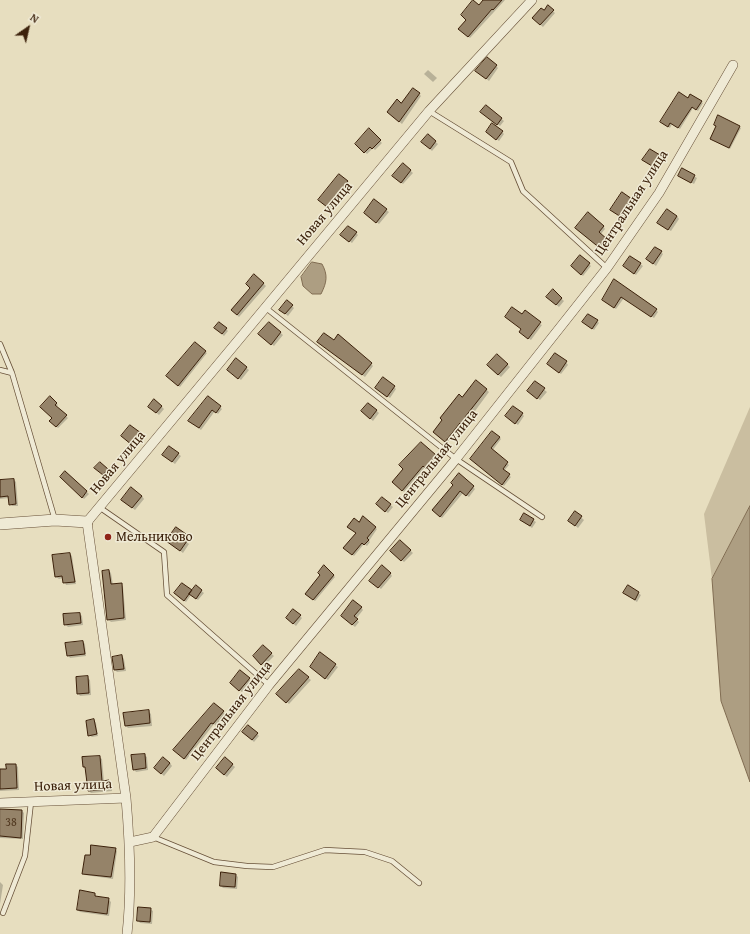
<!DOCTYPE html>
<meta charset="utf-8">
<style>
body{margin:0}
#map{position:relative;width:750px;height:934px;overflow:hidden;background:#e7debf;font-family:"Gentium Book Plus",serif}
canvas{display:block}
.north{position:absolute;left:8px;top:8px;width:40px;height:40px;-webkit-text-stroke:3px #efead5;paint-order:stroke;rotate:34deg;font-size:11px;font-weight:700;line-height:16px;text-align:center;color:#3c210b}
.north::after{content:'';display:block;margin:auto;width:14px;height:18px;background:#3c210b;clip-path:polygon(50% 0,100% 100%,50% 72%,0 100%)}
</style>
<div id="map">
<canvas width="750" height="934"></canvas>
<div class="north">N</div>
</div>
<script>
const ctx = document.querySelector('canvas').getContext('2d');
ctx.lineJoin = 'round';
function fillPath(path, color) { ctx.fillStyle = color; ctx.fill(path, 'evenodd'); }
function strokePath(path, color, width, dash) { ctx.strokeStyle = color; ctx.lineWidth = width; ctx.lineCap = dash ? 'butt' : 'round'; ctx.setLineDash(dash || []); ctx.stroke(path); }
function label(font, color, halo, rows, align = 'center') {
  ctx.font = font + ' "Gentium Book Plus",serif'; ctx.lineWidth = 3; ctx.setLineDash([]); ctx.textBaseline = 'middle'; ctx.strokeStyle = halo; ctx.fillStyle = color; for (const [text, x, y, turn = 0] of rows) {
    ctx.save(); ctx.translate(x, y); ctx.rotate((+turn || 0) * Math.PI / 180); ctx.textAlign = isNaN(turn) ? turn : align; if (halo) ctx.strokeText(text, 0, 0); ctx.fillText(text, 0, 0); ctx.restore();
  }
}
fillPath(new Path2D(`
 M750,407v99l-38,73 -8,-65z`), '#cabea0');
const water = new Path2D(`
 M312,262l10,2c6,11 5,18 -1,30h-9l-9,-8 -2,-9z
 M750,506v276l-29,-81 -9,-122z`);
fillPath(water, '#ad9e82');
strokePath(water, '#806c52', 1);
fillPath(new Path2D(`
 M486,0h19l-35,38 -11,-9z
 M548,7l7,6 -12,14 -10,-9z
 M496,66l2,2 -9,13 -10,-8z
 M428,70l9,8 -4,4 -9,-8z
 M419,94l2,2 -19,28 -14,-12z
 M688,99l15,4 -5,8 -5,-3 -13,21 -8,-5 -2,4 -7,-4z
 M486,106l18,15 -4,5 -16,-12z
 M719,116l22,12 -11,21 -19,-10 6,-13z
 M369,130l13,13 -7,7 -2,-2 -6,6 -11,-11z
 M487,132h15l2,2 -5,7z
 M428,136l10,8 -6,7 -9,-9z
 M650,150l11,9 -6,9 -9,-6z
 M403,164l10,9 -10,11 -7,-6z
 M683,170l14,8 -3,6 -14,-8z
 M339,175l11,9 -20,25 -8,-7z
 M622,194l12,9 -10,16 -10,-7z
 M386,210l3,2 -10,12 -12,-9z
 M677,216l2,3 -8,12 -10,-6z
 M603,226l2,3 -5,6 10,8 -7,8 -25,-21z
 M356,233l2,2 -6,8 -8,-6z
 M661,252l2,2 -7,12 -9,-7z
 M580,256l11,10 -8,10 -9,-8z
 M631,257l12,9 -7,9 -10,-7z
 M255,276l11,10 -27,31 -7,-7 19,-22z
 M614,280l42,30 2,2 -4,6 -30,-20 -8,11 -11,-7z
 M553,291l11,10 -5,6 -12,-10z
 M287,302l7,6 -6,8 -5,-4z
 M523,316l19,9 -11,15 -9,-6z
 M597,321l2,2 -5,7 -8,-6z
 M269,323l14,12 -9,11 -12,-10z
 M226,329l2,2 -4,5 -6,-6z
 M321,344l50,20 2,2 -8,11z
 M205,352l2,1 -27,34 -11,-9z
 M497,355l13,12 -9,10 -11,-9z
 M236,360l13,10 -8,10 -10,-8z
 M566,362l2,3 -7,9 -10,-8z
 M476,381l13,11 -25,34 -2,-2 -15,19 -11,-9z
 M535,382l12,10 -7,8 -9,-7z
 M394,387l2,2 -6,9 -11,-8z
 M50,397l8,8 -2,2 12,11 -10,10 -8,-7 3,-3z
 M208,397l14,12 -4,5 -3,-3 -14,19 -9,-7z
 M369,404l10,9 -6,8 -8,-7z
 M161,406l3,3 -5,6 -7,-6z
 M522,414l2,2 -6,9 -9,-7z
 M140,434l2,2 -7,10 -10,-7z
 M499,437l2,2 -9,12 17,14 -5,6 7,6 -7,9 -30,-25z
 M421,443l16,15 -10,11 -2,-2 -21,25 -11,-10 12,-13z
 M169,447l12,9 -6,8 -9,-7z
 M100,463l10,9 -5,5 -9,-9z
 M66,472l23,22 -5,5 -23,-22z
 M14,480l2,2 2,24h-6l-3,-8 -9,1v-18z
 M454,485l19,2 2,2 -6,8 -6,-4 -21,25 -6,-5z
 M142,496l2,3 -9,11 -10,-8z
 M382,498l11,9 -5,6 -9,-7z
 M575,512l9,8 -6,8 -6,-5z
 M363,518l14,11 -8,12 1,1 -3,4 -3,-2 -10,12 -9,-8 12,-15 2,-10z
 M521,520h12l3,2 -4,6z
 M176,528l12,9 -3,4 4,3 -6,9 -13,-10z
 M400,541l13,12 -9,9 -13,-11z
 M70,554l2,2 4,28 -10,1 -3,-7 -4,1 -3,-2 -3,-21z
 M324,567l11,10 -20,24 -9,-7 16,-19z
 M109,571l2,2 2,12 8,-1 2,3 3,33 -15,2 -3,-3z
 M390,573l2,3 -11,13 -8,-6z
 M182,584l10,8 4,-5 8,6 -6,7 -7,-5 -5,7 -9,-7z
 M628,587l13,8 -4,7 -10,-7z
 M361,607l2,3 -7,9 3,3 -4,5 -11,-9z
 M293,610l9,8 -6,8 -7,-6z
 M80,614l2,2 1,9 -15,2 -3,-3z
 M83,642l2,2 1,12 -16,2 -2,-3z
 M263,647l11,9 -10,10 -10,-10z
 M122,656l2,3 2,12 -9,1 -2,-2z
 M335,665l3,2 -10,13 -15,-11z
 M299,670l12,10 -22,24 -9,-8z
 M87,677l3,3 1,15 -11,1 -2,-3z
 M249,679l2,2 -9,11 -9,-7z
 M148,711l3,3 1,12 -24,2 -2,-2z
 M223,712l2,2 -9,12 -2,-2 -28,36 -9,-8z
 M94,720l2,3 2,13 -6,1 -3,-2z
 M245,734h12l2,2 -5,6z
 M144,755l3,2 1,13 -12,2 -2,-3z
 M99,757l3,2 2,23 5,-1 2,3 1,7 -21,2 -2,-2 -3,-22 -2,-2z
 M225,759l10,8 -8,10 -8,-6z
 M170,763l2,3 -8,10 -7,-6z
 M16,765l2,2 1,23 -19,1v-21h7z
 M0,810l22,1 2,2 -1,26 -23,-1z
 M115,849l2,2 -4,28 -28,-4 -2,-2 8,-16z
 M236,875l2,2 -1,12 -14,-1 -2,-2z
 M0,882l3,3 -3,19z
 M95,894l2,4 11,1 3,3 -2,14 -29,-4 -2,-2z
 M150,909l3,2 -1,13 -12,-1 -2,-3z`), '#0003');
const building = new Path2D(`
 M473,0l6,5 4,-5h19l-9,10 -1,-1 -24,28 -10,-8 8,-9 -5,-5z
 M548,5l6,5 -14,15 -8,-7 9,-10 3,2z
 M487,57l10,8 -11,14 -11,-8z
 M413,88l7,5 -21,29 -12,-10 10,-13 4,4z
 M679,92l9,6 2,-4 12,7 -6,9 -4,-3 -14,21 -8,-5 -2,4 -8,-5z
 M486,105l16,13 -5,7 -17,-13z
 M718,115l22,11 -11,22 -19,-9 6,-13 -2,-1z
 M492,123l11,8 -7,9 -10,-8z
 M369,128l12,12 -9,9 -2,-2 -6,6 -9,-9z
 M428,134l8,7 -6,8 -9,-7z
 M650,149l10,6 -8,11 -10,-6z
 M403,163l8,7 -10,13 -9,-7z
 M682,168l13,7 -4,8 -13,-7z
 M339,174l9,7 -21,26 -9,-7z
 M622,192l10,7 -11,18 -11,-7z
 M374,199l13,10 -11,14 -12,-10z
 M667,209l10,7 -9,14 -11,-7z
 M588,212l16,14 -5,6 9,8 -7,9 -26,-21z
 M348,226l9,6 -8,10 -9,-7z
 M655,247l7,4 -9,13 -7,-5z
 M580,255l10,8 -9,12 -10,-9z
 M630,256l11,7 -7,11 -11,-8z
 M254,274l10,9 -27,32 -6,-5 19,-22 -4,-4z
 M614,279l43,30 -6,8 -30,-20 -7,11 -12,-8z
 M553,289l9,9 -6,7 -10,-8z
 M287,300l6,5 -8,9 -6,-4z
 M512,307l10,7 3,-4 16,12 -13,17 -9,-7 2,-3 -16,-12z
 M588,314l10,6 -6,9 -10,-7z
 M219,322l8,6 -5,6 -8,-6z
 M269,322l12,10 -10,13 -13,-11z
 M324,333l10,7 4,-6 34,29 -10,12 -45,-33z
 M195,342l11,9 -28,35 -12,-10z
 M555,353l12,8 -8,12 -12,-9z
 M497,354l11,10 -10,11 -11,-10z
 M236,358l11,9 -9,12 -11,-9z
 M383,377l12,9 -8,11 -12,-9z
 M476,380l11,9 -22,28 1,2 -5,6 -1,-2 -15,19 -12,-10 9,-12 -2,-2 19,-24 3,3z
 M535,381l10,7 -8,11 -10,-8z
 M50,396l7,7 -2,2 12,10 -11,12 -7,-6 3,-3 -12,-11z
 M208,396l13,10 -5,7 -4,-3 -13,18 -11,-7z
 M154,399l8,7 -6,7 -8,-6z
 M368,403l9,7 -7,9 -9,-8z
 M513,406l10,7 -8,11 -10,-8z
 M130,425l11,8 -9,12 -11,-9z
 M492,431l8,6 -9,11 17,14 -5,7 7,5 -8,11 -32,-26z
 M421,442l15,13 -11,13 -2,-2 -21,25 -10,-9 11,-13 -4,-4z
 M169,446l10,7 -7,9 -10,-7z
 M100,462l8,7 -5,6 -9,-7z
 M65,471l22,20 -5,7 -22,-21z
 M459,473l15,13 -8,10 -6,-5 -20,26 -8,-7 21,-25 -2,-2z
 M14,479l2,25 -7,1 -1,-9 -8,1v-17z
 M131,487l11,9 -10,12 -11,-8z
 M382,497l9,7 -6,8 -9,-8z
 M575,511l7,5 -7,10 -7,-5z
 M524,513l10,6 -4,7 -10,-6z
 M363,516l13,11 -9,11 2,2 -5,5 -2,-2 -10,12 -9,-7 13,-15 -9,-6 7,-9 5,4z
 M176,527l10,7 -3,5 4,2 -7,10 -14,-10z
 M400,540l11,10 -10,11 -11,-10z
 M70,553l5,29 -12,1 -1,-7 -7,1 -3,-22z
 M324,565l10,10 -21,25 -8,-6 15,-19 -2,-2z
 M382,565l9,8 -13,15 -9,-7z
 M109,570l2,14 11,-1 2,35 -17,2 -5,-49z
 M182,583l10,7 -8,11 -10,-8z
 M196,585l6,5 -6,9 -7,-5z
 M628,585l11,7 -4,8 -12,-7z
 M353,600l9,7 -8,9 4,3 -6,6 -11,-9z
 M293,609l8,6 -8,9 -7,-6z
 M80,613l1,10 -17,2 -1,-11z
 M83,641l2,13 -18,2 -2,-13z
 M263,645l9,8 -11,12 -8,-9z
 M320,652l16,12 -11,15 -15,-12z
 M122,655l2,14 -10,1 -2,-13z
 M299,669l10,8 -23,26 -10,-9z
 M240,670l10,8 -11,13 -9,-8z
 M88,676l1,17 -12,1 -1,-17z
 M214,703l10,8 -11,13 -2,-1 -27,36 -11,-9z
 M149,710l1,13 -25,3 -2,-13z
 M94,719l3,15 -9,2 -2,-15z
 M248,725l10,8 -6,7 -10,-8z
 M145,754l1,14 -13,2 -2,-15z
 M100,756l2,25 7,-1 1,9 -22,2 -3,-24h-2l-1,-10z
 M163,757l7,6 -9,11 -7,-6z
 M225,757l8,7 -9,11 -8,-7z
 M6,764h10l1,24 -17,1v-20h6z
 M0,809l22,1 -1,28 -21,-2z
 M91,845l25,3 -5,29 -29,-3 3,-19h5z
 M221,872l15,2 -1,13 -15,-1z
 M80,890l15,3v3l14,2 -2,16 -30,-4z
 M138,907l13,1 -1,14 -13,-1z`);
fillPath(building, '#958369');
strokePath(building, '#3c210b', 1);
const service = new Path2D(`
 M429,111l82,51 12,29 84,77
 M266,308l190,151 86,58
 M0,344l12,29 43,147
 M0,370l12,3
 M99,507l65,45 3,43 102,90
 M153,837l61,25 33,4 26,1 52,-17 40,2 27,9 27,22
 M3,913l22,-57 6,-54`);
const minor = new Path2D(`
 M126,798c4,46 6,90 1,136
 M0,803l126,-5 -39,-276 342,-411 103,-111
 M130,842l23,-5 116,-152 187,-226 151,-191 52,-75 74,-128`);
const tertiary = new Path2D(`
 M0,524l55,-4 32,2`);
strokePath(service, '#675038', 6);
strokePath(minor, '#675038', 10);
strokePath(tertiary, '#675038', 12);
strokePath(service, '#efead5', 4.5);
strokePath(minor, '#efead5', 9);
strokePath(tertiary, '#efead5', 11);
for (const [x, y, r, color] of [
 [108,537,4,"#8f2418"]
]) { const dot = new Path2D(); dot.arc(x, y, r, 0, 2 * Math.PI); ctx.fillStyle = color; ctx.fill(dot); strokePath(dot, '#efead5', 1.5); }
label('12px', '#523a22', null, [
 ["38",11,823]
]);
label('14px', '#3c210b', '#efead5', [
 ["Центральная улица",632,203,-57],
 ["Новая улица",325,214,-50],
 ["Центральная улица",437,459,-51],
 ["Новая улица",118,463,-50],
 ["Центральная улица",232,711,-52],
 ["Новая улица",73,786,-2]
]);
label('14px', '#3c210b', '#efead5', [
 ["Мельниково",116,537]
], 'left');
</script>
